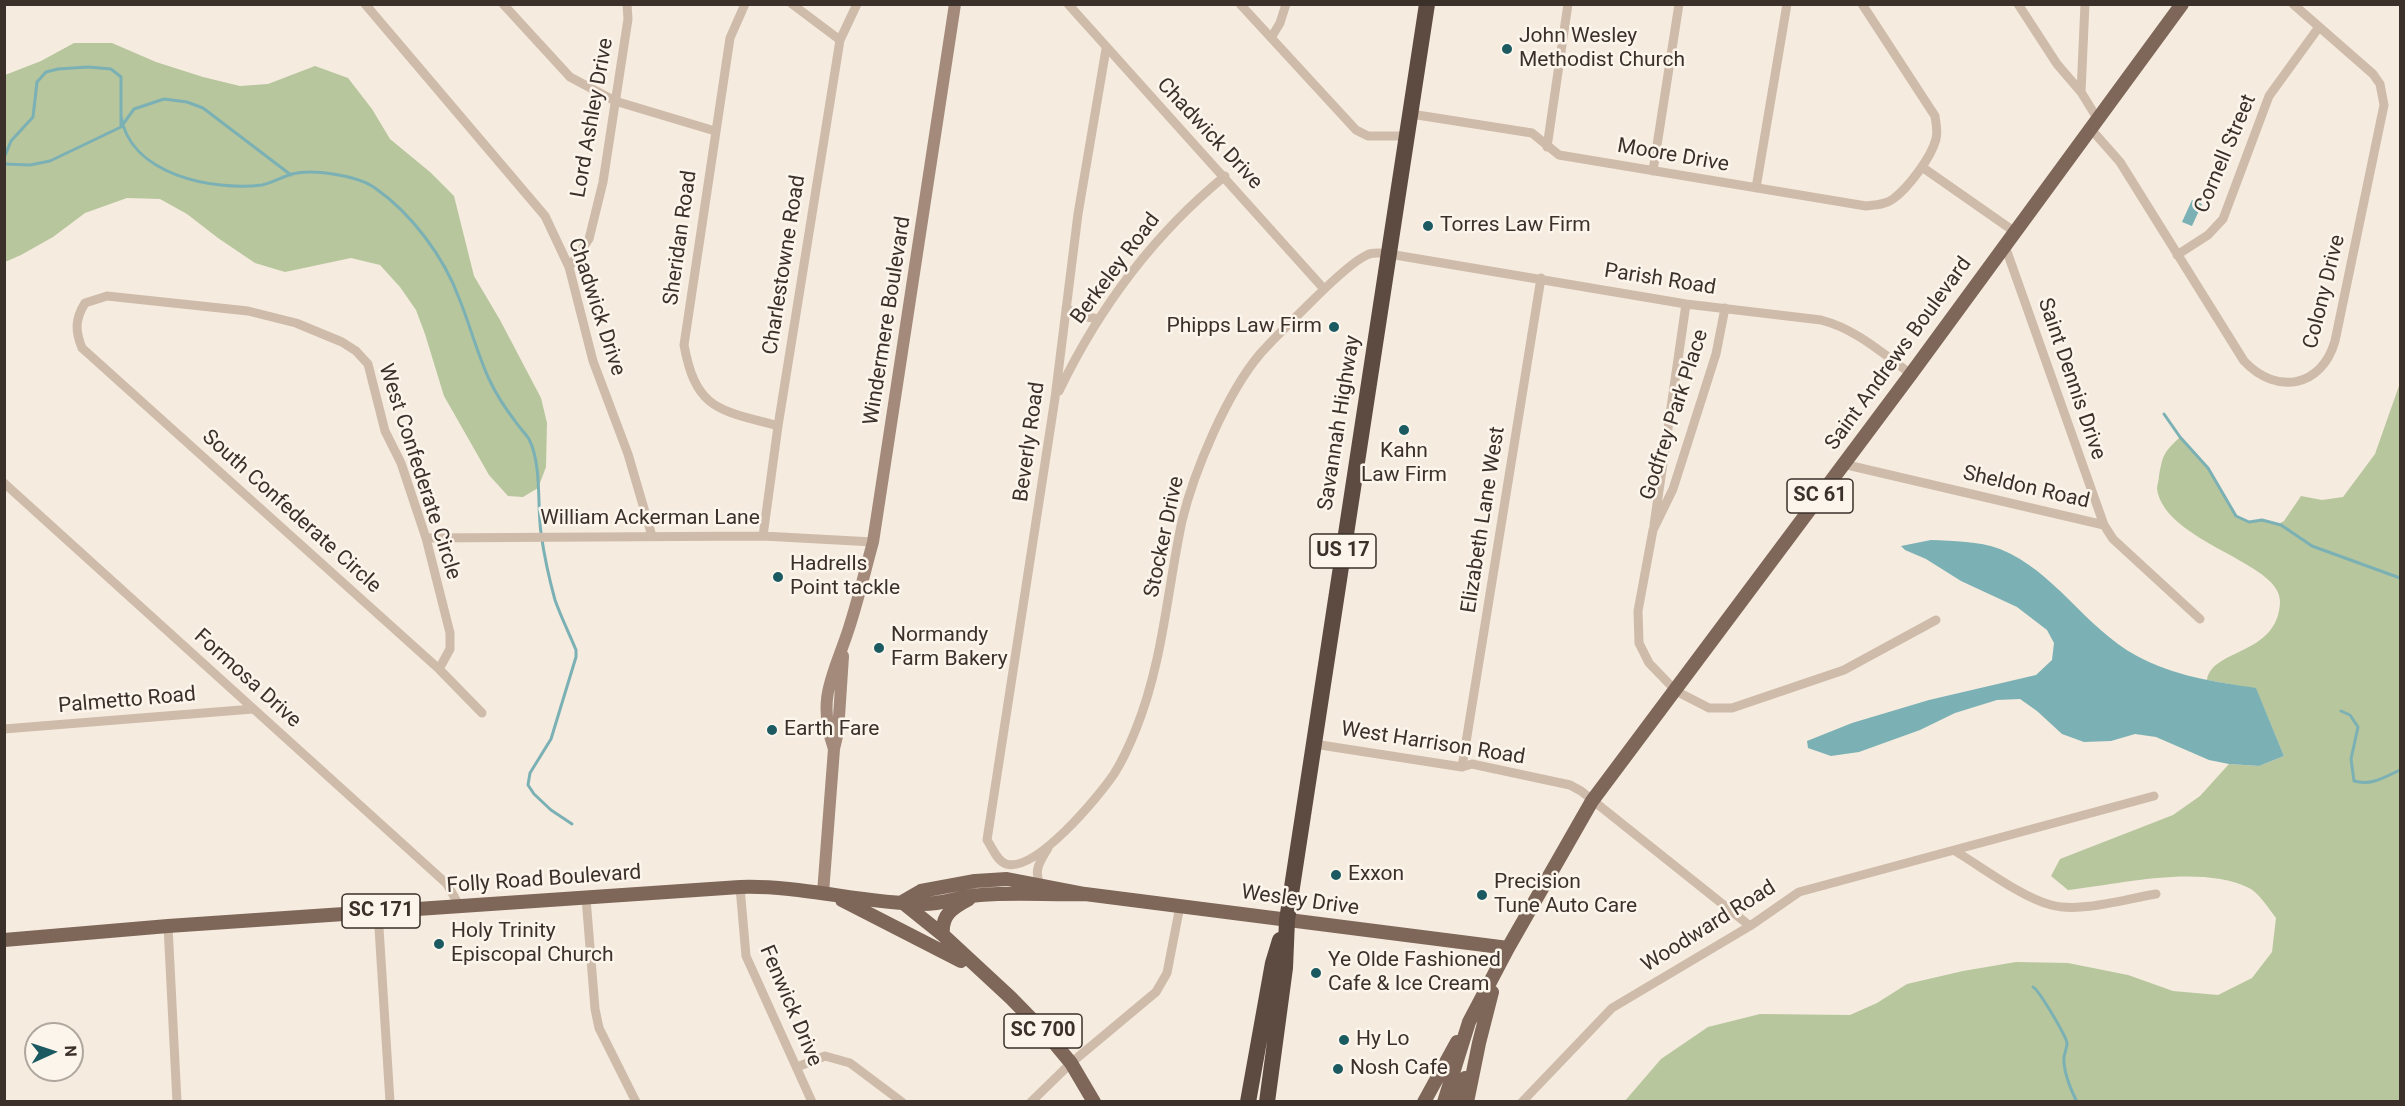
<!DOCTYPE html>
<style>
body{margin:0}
#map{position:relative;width:2405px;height:1106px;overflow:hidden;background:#f5ebdf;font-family:Roboto,sans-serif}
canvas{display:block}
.frame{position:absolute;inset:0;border:6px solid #3b302a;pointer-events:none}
.north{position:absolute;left:24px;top:1022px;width:60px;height:60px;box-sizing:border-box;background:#fcf5ec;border:2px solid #afa69e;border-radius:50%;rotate:87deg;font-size:16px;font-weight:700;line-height:24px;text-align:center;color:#3b302a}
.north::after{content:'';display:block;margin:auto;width:21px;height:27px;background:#1b5a61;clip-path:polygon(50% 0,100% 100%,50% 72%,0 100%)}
</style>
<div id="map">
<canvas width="2405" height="1106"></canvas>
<div class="frame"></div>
<div class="north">N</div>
</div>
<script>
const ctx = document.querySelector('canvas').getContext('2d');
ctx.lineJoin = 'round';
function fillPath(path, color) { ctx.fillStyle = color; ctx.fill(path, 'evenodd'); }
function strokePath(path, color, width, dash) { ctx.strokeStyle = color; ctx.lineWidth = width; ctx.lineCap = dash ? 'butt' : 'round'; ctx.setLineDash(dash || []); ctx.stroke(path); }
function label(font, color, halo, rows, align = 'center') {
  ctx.font = font + ' Roboto,sans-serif'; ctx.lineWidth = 5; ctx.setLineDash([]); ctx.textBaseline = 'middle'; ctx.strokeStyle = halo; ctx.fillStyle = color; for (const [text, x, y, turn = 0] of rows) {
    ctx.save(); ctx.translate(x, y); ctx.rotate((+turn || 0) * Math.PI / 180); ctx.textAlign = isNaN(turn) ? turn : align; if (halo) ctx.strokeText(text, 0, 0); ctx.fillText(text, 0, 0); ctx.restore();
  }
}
fillPath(new Path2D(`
 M74,43h38l44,19 47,15 37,9 28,-2 47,-18 33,12 24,31 18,30 40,33 24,24 20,80 26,44 41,78 6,25 -1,44 -8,21 -15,9 -15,-1 -19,-21 -45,-79 -19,-62 -9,-24 -16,-23 -20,-22 -29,-7 -66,14 -30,-9 -37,-25 -31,-24 -27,-15 -33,-1 -42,15 -32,24 -32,18 -16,7v-187l36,-14z
 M2400,383v718l-776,1 37,-43 47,-32 52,-13 90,1 27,-12 30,-19 56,-13 53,-9 52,1 60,12 45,16 45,4 34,-17 20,-26 4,-34c-7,-9 -17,-25 -27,-30 -49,-24 -128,-4 -181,2l-17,-14 9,-17 113,-44 27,-19 29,-32 30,2 25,-10 -28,-67 -49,-9c5,-32 71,-24 73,-78 2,-40 -115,-59 -123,-113 0,-4 2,-9 2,-13 4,-23 5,-23 21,-39l28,31 28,48 13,6 13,-2 15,5 7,-4 17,-25 21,4 21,-3 32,-43z`), '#b7c69d');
fillPath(new Path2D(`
 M2192,200l10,4 -10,22 -10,-4z
 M1931,540c23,1 47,1 69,9 55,22 85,79 137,107 36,20 79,26 119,32l28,68 -25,10 -30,-2 -20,-4 -53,-23 -21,-3 -24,7 -27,1 -22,-8 -25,-23 -17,-12 -23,1 -42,13 -35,17 -61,22 -28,4 -23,-8 -1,-7 45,-18 77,-23 107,-25 16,-15 2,-17 -7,-13 -30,-23 -56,-26 -35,-22 -21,-9 -4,-4z`), '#7bb1b5');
strokePath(new Path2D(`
 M121,127v-11c9,59 92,75 141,69 10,-2 20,-8 30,-11 21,-5 65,1 83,14 36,25 69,69 84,110 11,27 18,55 30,81 7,15 16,29 26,42 4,6 10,12 14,18 13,26 8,66 12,94 3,22 8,45 14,67 6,17 14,33 21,50v7l-25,82 -21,34 -2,12 6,9 17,16 21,14
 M4,158l7,-17 22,-24 4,-35 9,-10 12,-3 30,-2 23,2 10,8v39
 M4,164l26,1 20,-4 71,-34 13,-18 30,-10 23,3 16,6 88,67
 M2164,414l16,23 28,31 28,48 13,6 13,-2 19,5 31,21 88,32
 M2341,711l9,4 8,12 -7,32 3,22c17,5 31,-4 46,-11
 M2033,987c6,3 33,49 34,56 0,4 -2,9 -3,14 -1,15 6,31 13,45`), '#7bb1b5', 3);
strokePath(new Path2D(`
 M365,4l180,212 24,51 24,94 35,93 24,82
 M503,4l67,73 45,24 100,30
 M745,4l-15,34 -46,307c12,66 36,65 94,81
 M792,4l48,36
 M1068,4l256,285
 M1240,4l116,126 12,6h39
 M2018,4l39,60 24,28 16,26
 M1271,38l9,-15 6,-19
 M1106,49l-28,165 -23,184 -68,442c5,7 10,21 19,24 30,9 93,-68 108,-90 9,-14 16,-30 22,-45 27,-67 31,-138 46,-208 12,-50 45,-128 78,-167 15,-17 32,-33 48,-49 13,-13 43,-43 59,-50 6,-3 15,-2 22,-1l297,50 135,16c35,9 61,33 90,54
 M2081,92l4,-88
 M1411,114l121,19 27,22 307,51c9,-1 19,-1 27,-7 15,-11 38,-41 43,-60 2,-8 0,-15 -1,-23l-73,-112
 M2090,128l30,34 124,199c33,35 78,26 91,-20l49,-236 -4,-21 -7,-10 -80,-70
 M1547,147l21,-143
 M1922,167l93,65
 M1653,171l26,-167
 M1756,188l31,-184
 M2005,246l99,279
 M2177,255l31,-20 15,-16 46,-123 50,-69
 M569,267l20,-28 14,-57 25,-163 -1,-15
 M1066,308l12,7 20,4
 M1725,308l-9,46 -43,135 -20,41 -15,81 1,32 10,20 27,28 33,17h23l112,-38 92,-50
 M1059,391c40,-83 94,-156 166,-215
 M1843,464l261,61 9,14 87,80
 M4,483l443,401 13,23
 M1654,525l32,-221
 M763,536l15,-110 62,-386 17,-36
 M426,538l337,-2 110,6
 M439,669l11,-20v-16l-24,-95 -25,-75 -16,-32 -17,-67 -12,-13 -14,-9 -46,-19 -48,-12 -141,-15 -22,7c-10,16 -10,28 -3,45l357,321 43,44
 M4,729l249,-20
 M1314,744l148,23 10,-3 98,21 11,6 169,135
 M1462,767l79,-489
 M1955,851c27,16 66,46 96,54 30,8 74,-6 105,-11
 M1040,884c-7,-14 1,-24 8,-36
 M740,887l6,69 66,146
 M586,898l9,111 4,19 37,74
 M378,912l12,190
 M168,926l9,176
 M797,1067l28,-11 25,7 52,39
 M1031,1102l40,-39 85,-71 11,-19 13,-67
 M1522,1102l90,-94 138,-82 49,-34 355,-96`), '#cfbba9', 9);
strokePath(new Path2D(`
 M834,749c-18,-52 0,-74 15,-121 9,-28 16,-57 24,-86l82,-538
 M823,893l11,-144 4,-17 5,-76`), '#a38a7a', 12);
strokePath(new Path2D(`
 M842,900l119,61
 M902,902l19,-11 54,-10 32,-2 78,15 423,54
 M902,902l41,33 68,63 40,41 20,24 23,39
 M943,935c-2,-20 9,-27 26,-36
 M4,940l164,-14 572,-39c61,-2 120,16 181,17 20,1 40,-8 59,-9 35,-3 70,0 105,-1
 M1424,1102l33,-60
 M1444,1102l25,-80 39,-74 84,-147 319,-427 271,-370
 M1457,1102l8,-24
 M1467,1102l12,-59 13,-51`), '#7e6759', 14);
strokePath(new Path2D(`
 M1248,1102l25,-139 7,-23
 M1267,1102l18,-134 2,-48 140,-916`), '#5d4a40', 16);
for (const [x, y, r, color] of [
 [1507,49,6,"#1b5a61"],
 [1428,226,6,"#1b5a61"],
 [1334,327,6,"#1b5a61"],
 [1404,430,6,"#1b5a61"],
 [778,577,6,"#1b5a61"],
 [879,648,6,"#1b5a61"],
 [772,730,6,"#1b5a61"],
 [1336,875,6,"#1b5a61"],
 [1482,895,6,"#1b5a61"],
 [439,944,6,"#1b5a61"],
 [1316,973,6,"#1b5a61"],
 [1344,1040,6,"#1b5a61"],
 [1338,1069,6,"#1b5a61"]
]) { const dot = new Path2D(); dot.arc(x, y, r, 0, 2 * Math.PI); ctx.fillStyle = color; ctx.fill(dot); strokePath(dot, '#fcf5ec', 2); }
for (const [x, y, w] of [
 [1820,496,66],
 [1343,551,66],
 [381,911,78],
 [1043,1031,78]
]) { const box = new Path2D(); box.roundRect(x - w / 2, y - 17, w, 34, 4.5); ctx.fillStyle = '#fcf5ec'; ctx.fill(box); strokePath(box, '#3b302a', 1.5); }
label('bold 20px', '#3b302a', null, [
 ["SC 61",1820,496],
 ["US 17",1343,551],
 ["SC 171",381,911],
 ["SC 700",1043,1031]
]);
label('21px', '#3b302a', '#fcf5ec', [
 ["John Wesley",1519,37],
 ["Methodist Church",1519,61],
 ["Torres Law Firm",1440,226],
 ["Phipps Law Firm",1322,327,"right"],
 ["Kahn",1404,452,"center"],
 ["Law Firm",1404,476,"center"],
 ["Hadrells",790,565],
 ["Point tackle",790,589],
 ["Normandy",891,636],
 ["Farm Bakery",891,660],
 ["Earth Fare",784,730],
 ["Exxon",1348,875],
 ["Precision",1494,883],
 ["Tune Auto Care",1494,907],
 ["Holy Trinity",451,932],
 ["Episcopal Church",451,956],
 ["Ye Olde Fashioned",1328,961],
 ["Cafe & Ice Cream",1328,985],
 ["Hy Lo",1356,1040],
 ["Nosh Cafe",1350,1069]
], 'left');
label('21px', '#3b302a', '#fcf5ec', [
 ["Lord Ashley Drive",593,118,-80],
 ["Chadwick Drive",1209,134,47],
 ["Cornell Street",2226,154,-67],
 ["Moore Drive",1673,156,10],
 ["Sheridan Road",681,238,-82],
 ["Charlestowne Road",785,265,-81],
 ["Berkeley Road",1116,269,-53],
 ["Parish Road",1660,280,9],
 ["Colony Drive",2325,292,-76],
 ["Chadwick Drive",596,307,72],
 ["Windermere Boulevard",888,321,-81],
 ["Saint Andrews Boulevard",1899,354,-54],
 ["Saint Dennis Drive",2071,379,71],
 ["Godfrey Park Place",1675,415,-72],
 ["Savannah Highway",1340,423,-81],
 ["Beverly Road",1030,442,-82],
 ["West Confederate Circle",419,472,72],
 ["Sheldon Road",2026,488,13],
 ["South Confederate Circle",291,512,42],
 ["William Ackerman Lane",650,519],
 ["Elizabeth Lane West",1484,520,-81],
 ["Stocker Drive",1165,537,-78],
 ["Formosa Drive",247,679,42],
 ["Palmetto Road",127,701,-5],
 ["West Harrison Road",1433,744,9],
 ["Folly Road Boulevard",544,880,-4],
 ["Wesley Drive",1300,901,8],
 ["Woodward Road",1709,927,-32],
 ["Fenwick Drive",790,1006,67]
]);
</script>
